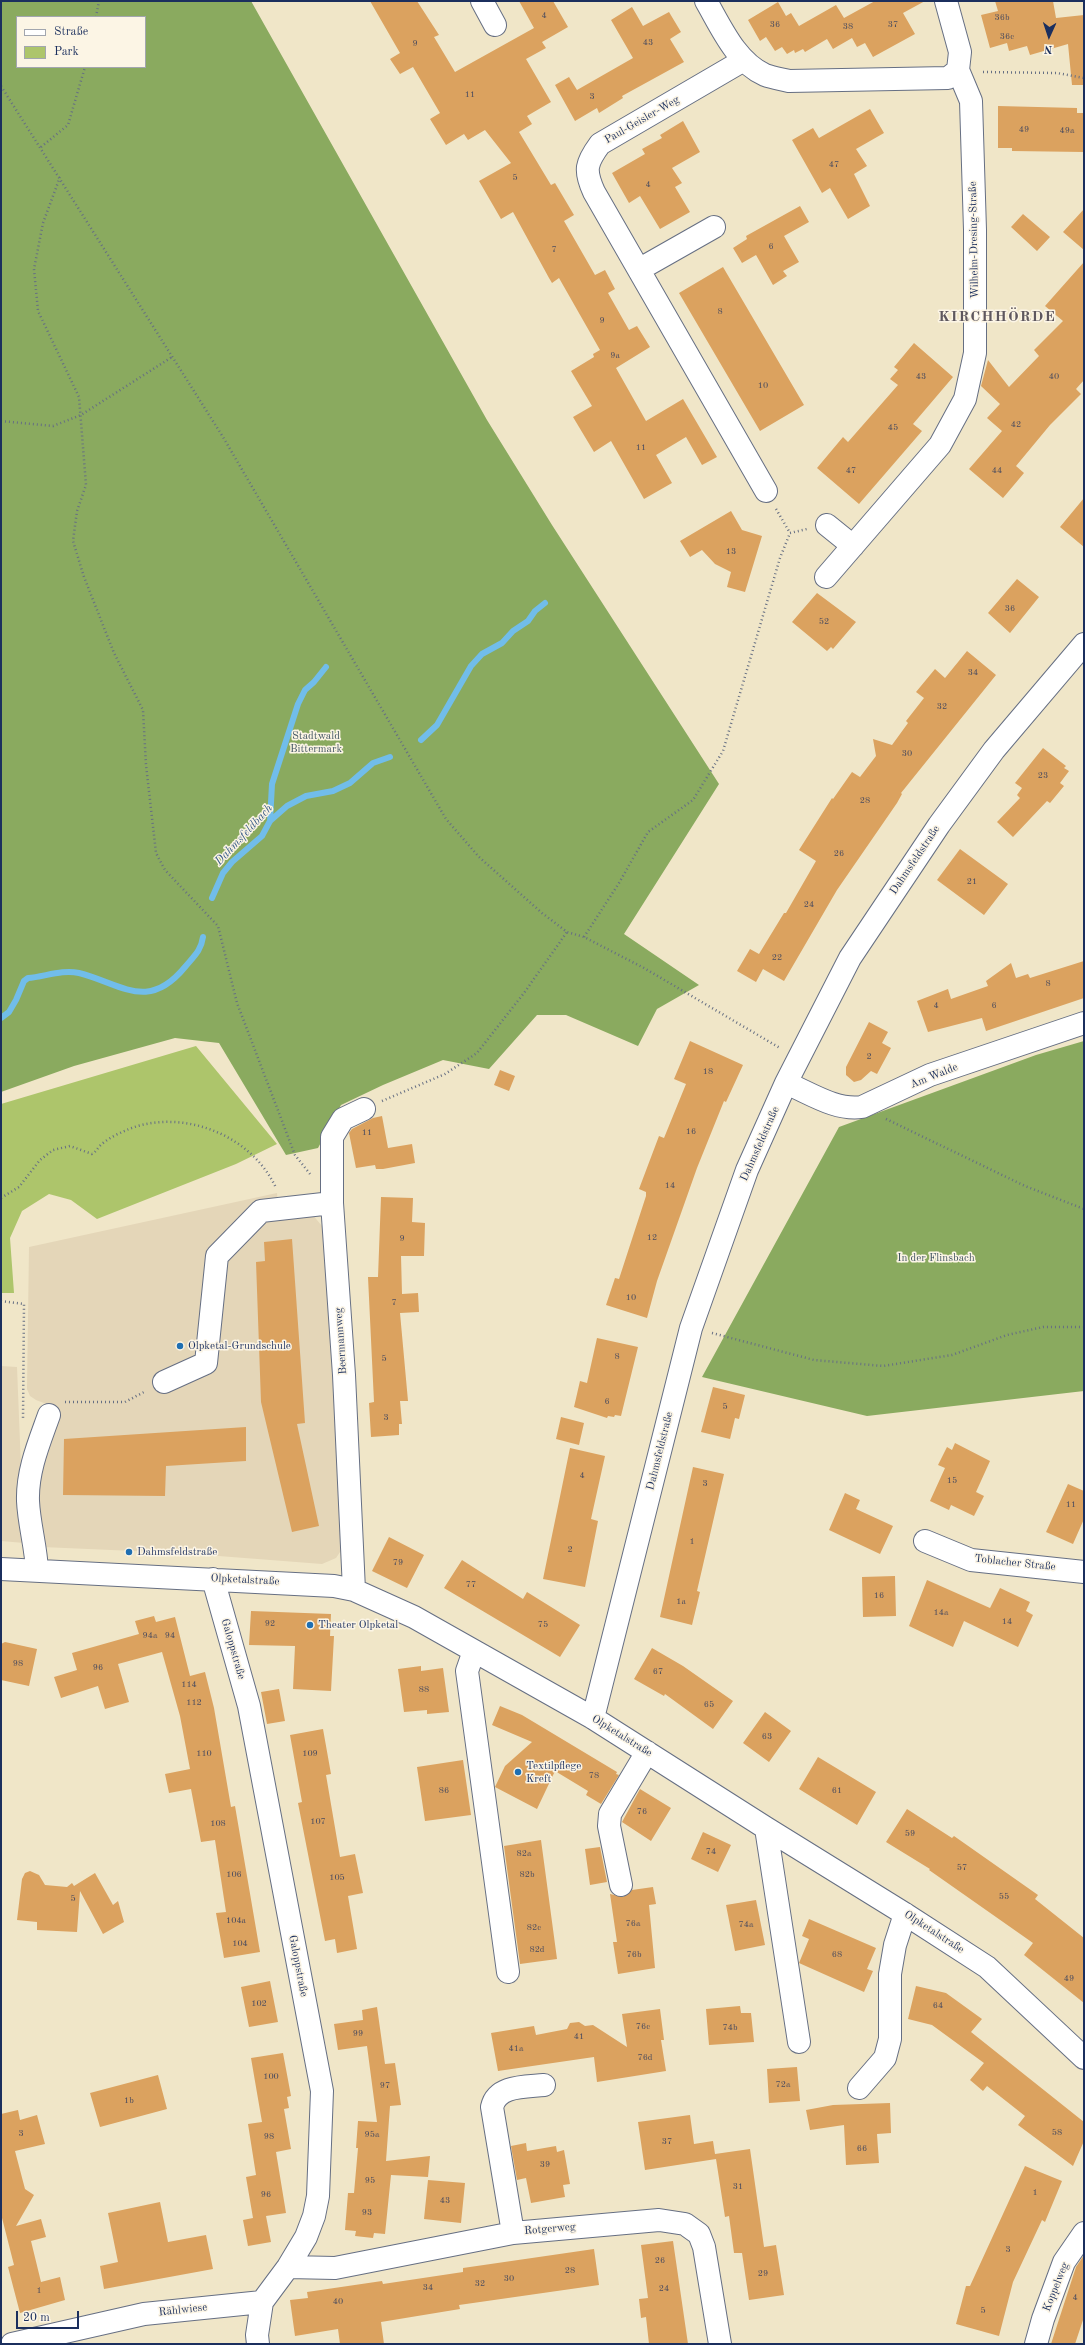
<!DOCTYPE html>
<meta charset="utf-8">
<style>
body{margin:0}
#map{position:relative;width:1085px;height:2345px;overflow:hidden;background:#f0e6c8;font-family:"Old Standard TT",serif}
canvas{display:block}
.frame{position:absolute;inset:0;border:2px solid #1b2f5e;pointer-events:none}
.legend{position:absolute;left:16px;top:16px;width:130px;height:52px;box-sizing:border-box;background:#fcf5e5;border:1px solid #a2a6af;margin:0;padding:5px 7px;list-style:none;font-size:12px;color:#1b2f5e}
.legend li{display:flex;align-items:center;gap:8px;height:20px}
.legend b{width:20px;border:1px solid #a2a6af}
.north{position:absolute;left:1029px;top:16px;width:40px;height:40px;-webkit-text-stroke:3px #fcf5e5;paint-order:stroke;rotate:183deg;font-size:11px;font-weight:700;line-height:16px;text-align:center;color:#1b2f5e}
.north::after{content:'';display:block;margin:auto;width:14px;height:18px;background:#1b2f5e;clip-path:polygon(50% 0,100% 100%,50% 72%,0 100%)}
.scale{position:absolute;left:16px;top:2311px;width:63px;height:18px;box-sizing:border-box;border:2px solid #1b2f5e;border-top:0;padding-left:5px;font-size:12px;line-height:14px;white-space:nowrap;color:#1b2f5e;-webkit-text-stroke:3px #fcf5e5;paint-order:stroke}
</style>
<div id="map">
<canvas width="1085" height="2345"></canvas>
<div class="frame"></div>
<ul class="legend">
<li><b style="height:5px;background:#fff"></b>Straße</li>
<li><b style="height:11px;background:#adc56b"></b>Park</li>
</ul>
<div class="north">N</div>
<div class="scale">20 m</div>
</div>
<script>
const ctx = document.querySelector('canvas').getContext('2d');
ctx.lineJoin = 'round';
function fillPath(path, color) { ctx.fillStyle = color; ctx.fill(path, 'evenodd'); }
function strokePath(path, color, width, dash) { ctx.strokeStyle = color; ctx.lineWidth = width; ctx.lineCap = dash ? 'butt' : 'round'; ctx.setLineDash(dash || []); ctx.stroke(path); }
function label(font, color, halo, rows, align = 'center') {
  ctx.font = font + ' "Old Standard TT",serif'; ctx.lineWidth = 3; ctx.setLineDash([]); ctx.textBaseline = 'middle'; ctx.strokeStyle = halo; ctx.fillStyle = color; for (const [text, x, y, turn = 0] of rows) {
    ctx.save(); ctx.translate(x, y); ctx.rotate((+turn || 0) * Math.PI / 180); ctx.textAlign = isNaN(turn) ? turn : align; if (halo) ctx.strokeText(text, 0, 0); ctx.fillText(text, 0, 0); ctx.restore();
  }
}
fillPath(new Path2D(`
 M277,1193l2,22 33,-1 10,12 2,11 12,177 6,130 -2,8 -4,6 -14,6 -142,-11 -138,-6 -7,-49 22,-90 -21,-8 -6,-4 -3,-7 2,-142z
 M1,1366l16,1 7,176 -23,-2z`), '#e4d6b8');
fillPath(new Path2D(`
 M196,1046l81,98 -41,20 -139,55 -26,-19 -22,-6 -27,17 -12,27 4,55h-13v-189z`), '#adc56b');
fillPath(new Path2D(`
 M1,1h250l236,419 65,105 167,259 -95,150 75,51 -42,24 -19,37 -72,-31h-29l-48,54 -46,-9 -60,25 -42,20 -23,43 -32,7 -67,-112 -44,-5 -101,28 -73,26zM17,17h128v50h-128z
 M1084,1041v350l-217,25 -165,-39 137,-250 197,-72z`), '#8aaa5f');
strokePath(new Path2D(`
 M421,740l16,-15 34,-59 11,-12 20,-11 11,-12 15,-10 7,-10 10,-8
 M270,821l2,-37 26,-80 7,-14 9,-8 12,-15
 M212,898l11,-25 9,-11 30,-26 8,-15 17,-15 19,-10 27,-5 17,-8 23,-20 17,-6
 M1,1018l8,-6 7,-12 8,-19 4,-3c16,-1 34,-9 51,-5 43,11 69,39 106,-6 9,-11 16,-16 18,-30`), '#71bdea', 6);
fillPath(new Path2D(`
 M370,1h47l22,34 -5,2 21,35 79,-44 -15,-27h34l15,26 -26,15 4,6 -20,11 25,43 -24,14 5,8 -13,8 32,53 4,-2 19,32 -10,6 31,54 10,-5 10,19 -7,4 21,37 8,-4 13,21 -34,21 30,53 37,-22 34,58 -15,8 -16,-28 -30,18 16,28 -28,16 -33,-58 -17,11 -21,-35 19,-11 -21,-35 23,-14 -1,-3 7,-4 -41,-72 -7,5 -3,-5 -36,-66 -12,7 -22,-38 32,-18 -26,-33 -17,10 -4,-6 -18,11 -16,-26 10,-6 -27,-46 -13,7 -10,-15 10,-6z
 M875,1h50l-22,12 12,21 -42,23 -8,-14 -8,4 -5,-9 -19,11 -6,-10 -22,13 -2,-3 -8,4 -1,-3 -7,4 -5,-7 -7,4 -9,-14 -6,4 -12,-21 30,-18 8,14 5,-3 8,13 37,-21 8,13z
 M995,1h58l3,17 28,-3v70h-12l-4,-41 -38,11 -3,-9 -18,5 -2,-8 -17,5 -9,-33 17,-4z
 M632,7l11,19 26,-14 12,20 -11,7 14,23 -62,34 1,2 -24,15 -2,-5 -22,13 -20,-36 14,-8 8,13 56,-32 -22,-38z
 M998,106l79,2v5h7v39l-72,-1v-3h-14z
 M870,109l14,24 -28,16 11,17 -13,8 16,32 -22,13 -18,-31 -8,5 -30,-53 21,-12 6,10z
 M683,121l17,31 -28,16 10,15 -7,4 15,25 -30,17 -20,-33 -11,7 -17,-30 33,-19 -3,-5 20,-11 -2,-3z
 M800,206l9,16 -25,14 15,26 -16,9 4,5 -14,9 -17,-30 -14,8 -9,-15 14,-9 -1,-3z
 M1084,209v41l-21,-18z
 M1023,214l27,23 -13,14 -26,-24z
 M1084,262v118l-8,9 5,5 -31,31 -34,41 8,7 -21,25 -34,-29 33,-38 -15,-13 13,-14 -19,-18 7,-26 21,27 30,-31 -5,-6 29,-29 -18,-15z
 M723,267l81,138 -44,26 -81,-138z
 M914,343l39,34 -40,47 9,7 -63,73 -42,-36 26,-31 5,5 50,-57 -8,-6 8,-9 -4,-3z
 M1084,498v49l-24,-20z
 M731,511l11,19 20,6 -17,56 -18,-5 4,-15 -16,-8 -13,-14 -12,7 -10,-16z
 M1017,579l22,18 -29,36 -22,-20z
 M817,593l39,29 -23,27 -2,-2 -4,4 -35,-29z
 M967,651l29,24 -95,118 1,1 -5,9 -60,87 -53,91 -21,-12 -7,13 -19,-11 13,-22 9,5 25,-41h2l30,-52 -17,-11 33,-52 1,1 19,-27 8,5 16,-21 -3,-17 19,6 16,-22 -2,-2 18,-23 -8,-6 19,-23 10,9z
 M1043,748l23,18 -2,2 5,3 -9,12 4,3 -14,17 -3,-2 -34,36 -16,-15 23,-24 -3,-3 5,-7 -7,-5z
 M960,849l48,35 -24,31 -47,-35z
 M1084,961v37l-98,33 -4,-13 -54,14 -11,-31 31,-12 3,10 37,-13 -2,-5 25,-18 5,15 12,-4 2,4z
 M869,1022l19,10 -6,11 9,5 -14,26 -6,-3 -10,9 -7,2 -8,-7v-8z
 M690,1041l53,24 -17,37 -2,-1 -27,67 -40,113 -10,37 -41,-13 9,-27 4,1 27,-83v-4l-7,-3 20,-53 5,2 22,-54 -12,-5z
 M500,1070l15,6 -6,15 -15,-6z
 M382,1116l6,32 24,-4 3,19 -32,6h-7l-1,-4 -19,3 -7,-35 3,-4 21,-11z
 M381,1197l32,1 -1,24 13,1 -1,33h-23l1,38 16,-1 1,19 -19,1 8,88h-8l2,23h-3v11l-28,2 -2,-34 5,-1 -6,-125h10z
 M292,1239l13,184 -8,1 22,102 -27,6 -31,-130 -5,-140 9,-1 -1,-19z
 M597,1338l41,9 -17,69 -6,-1 -1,2 -6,-1 -1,2 -33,-11 6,-26 7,2z
 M713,1387l32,8 -6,24 -4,-1 -5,21 -29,-7z
 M561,1417l23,6 -5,22 -23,-6z
 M246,1427v34l-80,5 -1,30 -102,-1 1,-56z
 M955,1443l35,18 -14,31 8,4 -10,20 -23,-11 -2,5 -19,-9 15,-33 -7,-3 9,-18 5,3z
 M570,1448l35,8 -14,63 7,2 -13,66 -42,-8z
 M693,1467l31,7 -27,117 3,1 -8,33 -32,-8z
 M1068,1484l16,7v28l-11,25 -27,-12z
 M845,1493l15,7 -4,9 37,17 -13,28 -51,-24z
 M389,1537l35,18 -17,33 -35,-17z
 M462,1560l61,39 4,-7 53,33 -20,32 -116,-69z
 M895,1576l1,40 -33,1 -1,-40z
 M927,1580l63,28 10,-20 30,14 -4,9 7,4 -15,32 -54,-26 -11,26 -44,-21z
 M251,1611l80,3 -1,22h4l-3,55 -38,-2 2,-43 -46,-1z
 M154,1616l2,6 19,-5 15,59 15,-4 9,36 17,99 4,-1 25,146 -36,6 -8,-45 10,-1 -11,-72 -14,2 -10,-53 -22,4 -4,-19 25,-5 -10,-53 -18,-64 -44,12 11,38 -24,7 -7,-23 -37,12 -7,-21 23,-7 -5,-17 67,-19 -4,-13z
 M5,1642l32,7 -8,37 -28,-6v-36z
 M652,1648l31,18 50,35 -20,28 -48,-35 -1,2 -30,-17z
 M421,1666v5l22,-3 6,44 -22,2v-4l-23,2 -6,-43z
 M279,1689l6,32 -18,3 -6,-32z
 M500,1706l22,9 95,57 -1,2 3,1 -18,29 -15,-9 2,-4 -33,-20 -18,38 -42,-22 10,-21 27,-24 -40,-17z
 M765,1712l26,19 -22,31 -26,-19z
 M323,1729l8,45 -5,1 14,82 15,-3 8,39 -15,3 9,53 -20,4 -2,-14 -10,2 -27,-138 4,-1 -12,-67z
 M818,1757l58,35 -19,33 -58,-36z
 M463,1760l8,55 -46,6 -8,-54z
 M640,1789l31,19 -20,33 -29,-19z
 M907,1809l45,29 2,-2 84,59 -3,4 49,39v65l-60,-48 9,-12 -104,-73 1,-1 -44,-27z
 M703,1832l28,13 -13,27 -27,-13z
 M541,1840l16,119 -37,5 -16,-118z
 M600,1847l7,35 -17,3 -5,-36z
 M30,1871l9,4 6,10 22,2 5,-4 2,3 21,-13 18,32 5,-4 6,21 -21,12 -23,-43 -3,41 -40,-2v-8l-20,-2 5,-41 3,-6z
 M653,1887l3,17 -7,1 6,63 -37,6 -5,-32h4l-7,-48 13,3 9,-7z
 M756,1900l9,45 -30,6 -9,-46z
 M809,1919l67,29 -9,21 6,2 -9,21 -65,-29 10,-24 -7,-3z
 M270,1981l8,41 -29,5 -8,-40z
 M916,1986l30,7 36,26 -11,13 113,90v19l-11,25 -55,-41 7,-9 -38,-30 -4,5 -13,-11 14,-17 -52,-38 -24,-6z
 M740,2006l1,7h10l3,29 -45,3 -3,-36z
 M377,2007l8,57 10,-1 6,42 -11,1 -4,55 44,-5 -2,21 -37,-2 -6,59 -11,-1 -1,5 -18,-2 1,-5 -11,-1 3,-37h6l4,-45h-2l2,-27 19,1 -10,-76 -29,4 -4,-26 29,-4 -1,-10z
 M660,2009l4,31h-3l5,31 -69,11 -3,-25 -96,14 -7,-38 43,-7 2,9 31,-6 3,-6 9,-1 6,4 8,-1 34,22 -5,-33z
 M283,2053l8,43 -4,1 2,11 -5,1 7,40 -15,3 10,61 -20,3 5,26 -23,4 -5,-26 10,-2 -7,-41 10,-2 -8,-51 14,-2 -11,-64z
 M797,2067l3,34 -31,2 -2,-34z
 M158,2075l9,34 -67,18 -10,-34z
 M890,2103l1,30 -14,1 2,29 -33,2 -2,-40 -34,5 -4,-20 27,-5z
 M18,2110l2,10 17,-5 8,29 -30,7 10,38 9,6 -18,31 25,-7 5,18 -15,4 10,41 19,-5 5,23 -45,13 -12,-46 6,-2 -13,-51v-100z
 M690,2115l4,29 19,-3 2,13 35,-5 14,98 12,-2 8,50 -35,5 -7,-47h-8l-5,-37 -4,1 -9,-58 -71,11 -7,-48z
 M526,2143l1,8 29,-5 1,6 7,-2 6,34 -7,1 2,12 -34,6 -5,-25 -9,2 -6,-34z
 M1025,2166l37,15 -17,41 -3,-2 -29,62 -14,54 -43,-12 10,-38h4z
 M428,2180l37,3 -4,40 -37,-4z
 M160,2202l8,40 38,-7 7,34 -109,20 -4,-23 18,-4 -10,-49z
 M673,2241l15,103h-39l-3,-27 -5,1 -2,-19 9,-1 -7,-53z
 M594,2249l5,36 -140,20 1,4 -79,13 3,22h-44l-2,-15 -43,7 -5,-36 18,-2 -1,-6 75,-11 1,3 80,-12v-4z
 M1084,2255v62l-9,27h-24l25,-77z`), '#dba25f');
const minor = new Path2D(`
 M482,1l13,24
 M706,1c15,26 30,61 59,74 8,3 16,4 24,6l159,-3 10,-8 2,-18 -14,-51
 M744,60l-144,84c-14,19 -16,26 -6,48l172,299
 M640,269l74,-42
 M827,525l26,21
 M826,577l114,-132 25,-46 10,-46v-123l-4,-129 -13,-31
 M786,1083c24,10 50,28 76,24l68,-32 154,-52
 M164,1382l42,-19 11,-107 44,-45 71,-8
 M925,1541l46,19 113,12
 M1,1569l333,17 20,4 60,27 179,101 173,110 139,86 82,53 97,91
 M37,1570c-1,-23 -8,-46 -9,-69 -1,-30 11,-58 21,-86
 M213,1579l36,127 73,385 -4,105 -4,20 -8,21 -18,30 -26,35 -5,33 1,9
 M354,1590l-10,-215 -12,-172v-66l11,-18 21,-10
 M474,1651l-7,20 41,301
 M593,1718l98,-390 56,-158 39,-87 64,-125 89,-133 55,-75 90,-106
 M766,1828l33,214
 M621,1885l-12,-59 1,-12 37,-62
 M859,2088l26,-30 5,-19v-65l5,-29 10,-31
 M513,2233l-21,-126c5,-22 33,-20 52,-22
 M288,2267l47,1 178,-35 146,-13 26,4 14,10 5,13 16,97
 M12,2344l132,-30 118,-12
 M1036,2344l7,-25 21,-57 20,-29`);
strokePath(minor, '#666f83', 24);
strokePath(new Path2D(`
 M96,17l3,-16
 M983,72l74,1 27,5
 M1,86l222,351 223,382 33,38 63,56 25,19 17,5 60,31 136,80
 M41,147l27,-22 17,-58
 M60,177l-17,46 -9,46 4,42 41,86 7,88 -9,26 -4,30 11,36 30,76 29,57 3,55 10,88 9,17 53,56 19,77 58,152 15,19
 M1,421l52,5 28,-11 91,-58
 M776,509l14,24
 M790,533l17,-4
 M584,937l35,-54 29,-51 45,-32 30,-49 57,-193 10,-25
 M382,1101l63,-27 32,-21 47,-60 43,-61
 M886,1119l139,67 59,23
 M1,1198l18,-11 21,-27 13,-10 17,-4 22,8c4,-2 6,-7 10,-10 8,-7 18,-11 27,-15 54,-21 123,6 147,59
 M1,1301l23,3 -1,116
 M712,1333l102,27 69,6 69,-11 55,-20 36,-8h41
 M65,1402h60l21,-11`), '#666f83', 2.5, [1, 3]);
strokePath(minor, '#fff', 22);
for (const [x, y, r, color] of [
 [180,1346,4,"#1f6fb2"],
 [129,1552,4,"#1f6fb2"],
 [310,1625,4,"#1f6fb2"],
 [518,1772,4,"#1f6fb2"]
]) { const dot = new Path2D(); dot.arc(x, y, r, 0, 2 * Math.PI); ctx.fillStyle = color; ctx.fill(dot); strokePath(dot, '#fcf5e5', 1.5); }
label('9px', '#4b4c5e', null, [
 ["4",544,16],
 ["36b",1002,18],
 ["36",775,25],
 ["37",893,25],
 ["38",848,27],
 ["36c",1007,37],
 ["43",648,43],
 ["9",415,44],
 ["11",470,95],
 ["3",592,97],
 ["49",1024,130],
 ["49a",1067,131],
 ["47",834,165],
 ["5",515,178],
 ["4",648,185],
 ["6",771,247],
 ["7",554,250],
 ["8",720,312],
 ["9",602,321],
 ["9a",615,356],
 ["43",921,377],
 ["40",1054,377],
 ["10",763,386],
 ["42",1016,425],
 ["45",893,428],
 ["11",641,448],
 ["47",851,471],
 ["44",997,471],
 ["13",731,552],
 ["36",1010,609],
 ["52",824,622],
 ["34",973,673],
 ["32",942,707],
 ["30",907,754],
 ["23",1043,776],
 ["28",865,801],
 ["26",839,854],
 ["21",972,882],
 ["24",809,905],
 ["22",777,958],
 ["8",1048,984],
 ["4",936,1006],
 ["6",994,1006],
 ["2",869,1057],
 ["18",708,1072],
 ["16",691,1132],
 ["11",367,1133],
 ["14",670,1186],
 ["12",652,1238],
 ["9",402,1239],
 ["10",631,1298],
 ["7",394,1303],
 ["8",617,1357],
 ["5",384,1359],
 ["6",607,1402],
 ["5",725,1407],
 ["3",386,1418],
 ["4",582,1476],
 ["15",952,1481],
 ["3",705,1484],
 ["11",1071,1505],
 ["1",692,1542],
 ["2",570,1550],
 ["79",398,1563],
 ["77",471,1585],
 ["16",879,1596],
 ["1a",681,1602],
 ["14a",941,1613],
 ["14",1007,1622],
 ["92",270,1624],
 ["75",543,1625],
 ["94a",150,1636],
 ["94",170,1636],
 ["98",18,1664],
 ["96",98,1668],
 ["67",658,1672],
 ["114",189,1685],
 ["88",424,1690],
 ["112",194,1703],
 ["65",709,1705],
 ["63",767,1737],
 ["110",204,1754],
 ["109",310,1754],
 ["78",594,1776],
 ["86",444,1791],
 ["61",837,1791],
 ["76",642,1812],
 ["107",318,1822],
 ["108",218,1824],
 ["59",910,1834],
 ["74",711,1852],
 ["82a",524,1854],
 ["57",962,1868],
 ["106",234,1875],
 ["82b",527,1875],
 ["105",337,1878],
 ["55",1004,1897],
 ["5",73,1899],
 ["104a",236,1921],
 ["76a",633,1924],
 ["74a",746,1925],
 ["82c",534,1928],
 ["104",240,1944],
 ["82d",537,1950],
 ["76b",634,1955],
 ["68",837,1955],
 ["49",1069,1979],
 ["102",259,2004],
 ["64",938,2006],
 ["76c",643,2027],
 ["74b",730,2028],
 ["99",358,2034],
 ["41",579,2037],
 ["41a",516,2049],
 ["76d",645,2058],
 ["100",271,2077],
 ["72a",783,2085],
 ["97",385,2086],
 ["1b",129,2101],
 ["58",1057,2133],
 ["3",21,2134],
 ["95a",372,2135],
 ["98",269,2137],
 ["37",667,2142],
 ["66",862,2149],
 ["39",545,2165],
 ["95",370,2181],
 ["31",738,2187],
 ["1",1035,2193],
 ["96",266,2195],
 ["43",445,2201],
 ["93",367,2213],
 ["3",1008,2250],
 ["26",660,2261],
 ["28",570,2271],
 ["29",763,2274],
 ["30",509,2279],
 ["32",480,2284],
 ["34",428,2288],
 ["24",664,2289],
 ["1",39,2291],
 ["4",1075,2298],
 ["40",338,2302],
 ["5",983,2311]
]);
label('11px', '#1b2f5e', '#fcf5e5', [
 ["Paul-Geisler-Weg",642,120,-30],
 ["Wilhelm-Dresing-Straße",974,240,-91],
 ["Dahmsfeldstraße",915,860,-56],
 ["Am Walde",934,1076,-22],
 ["Dahmsfeldstraße",760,1144,-66],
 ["Beermannweg",341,1341,-94],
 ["Dahmsfeldstraße",660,1451,-76],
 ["Toblacher Straße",1015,1563,6],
 ["Olpketalstraße",245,1580,3],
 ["Galoppstraße",233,1649,74],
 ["Olpketalstraße",622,1736,32],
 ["Olpketalstraße",934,1932,33],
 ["Galoppstraße",298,1966,79],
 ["Rotgerweg",550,2229,-5],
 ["Koppelweg",1056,2287,-68],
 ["Rählwiese",183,2310,-6]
]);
label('11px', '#405461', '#fcf5e5', [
 ["Stadtwald",316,736],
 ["Bittermark",316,749],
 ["In der Flinsbach",936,1258]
]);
label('11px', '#1b2f5e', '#fcf5e5', [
 ["Olpketal-Grundschule",188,1346],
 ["Dahmsfeldstraße",137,1552],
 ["Theater Olpketal",318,1625],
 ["Textilpflege",526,1766],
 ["Kreft",526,1779]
], 'left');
label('italic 12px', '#355a88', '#fcf5e5', [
 ["Dahmsfeldbach",244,835,-47]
]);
ctx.letterSpacing = '1px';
label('bold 15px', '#5e575e', '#fcf5e5', [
 ["KIRCHHÖRDE",997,317]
]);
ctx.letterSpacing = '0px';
</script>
